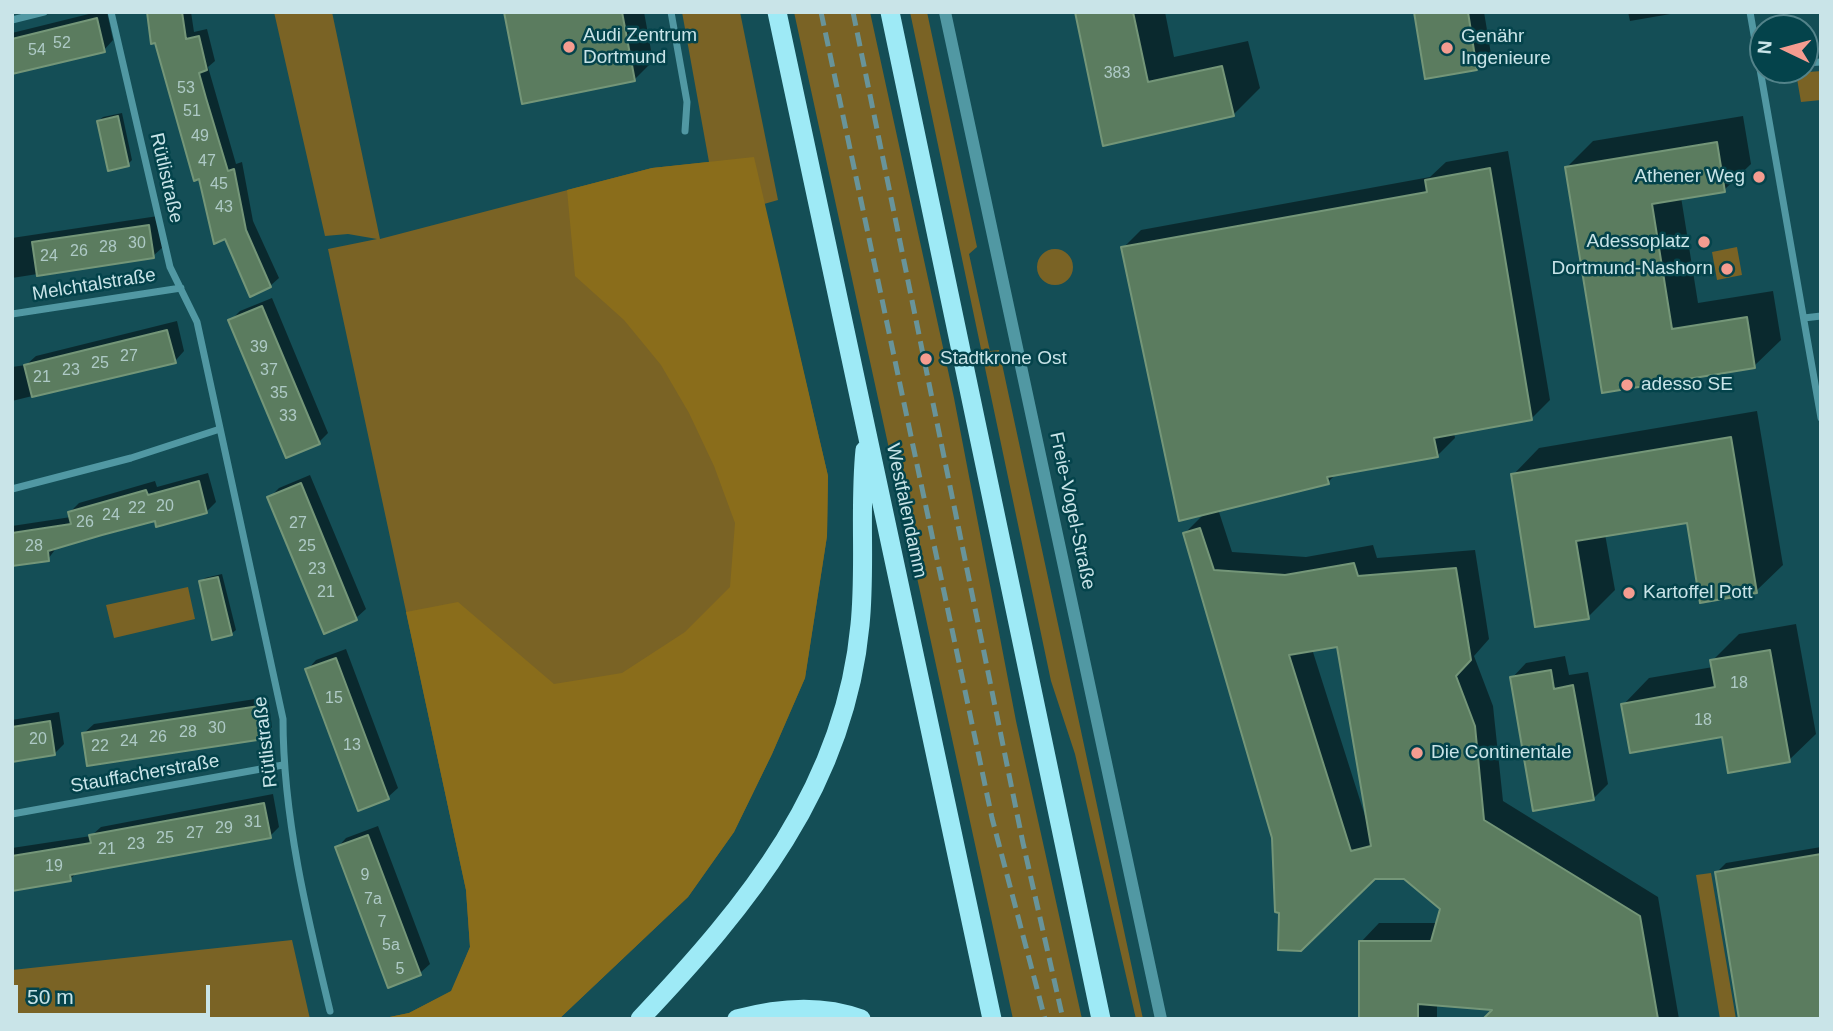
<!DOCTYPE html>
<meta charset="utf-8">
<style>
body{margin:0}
#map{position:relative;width:1833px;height:1031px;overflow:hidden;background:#144e56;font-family:Helvetica,sans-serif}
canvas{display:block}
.frame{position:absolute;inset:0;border:14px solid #c9e4e8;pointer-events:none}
.north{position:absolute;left:1749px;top:14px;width:70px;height:70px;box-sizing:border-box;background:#04434b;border:2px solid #53838a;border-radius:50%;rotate:275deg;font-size:19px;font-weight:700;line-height:28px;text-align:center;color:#c9e4e8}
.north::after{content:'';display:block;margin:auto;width:24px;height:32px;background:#f59c90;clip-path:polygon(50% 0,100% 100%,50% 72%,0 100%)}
.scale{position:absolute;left:14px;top:985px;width:196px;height:32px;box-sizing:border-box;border:4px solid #c9e4e8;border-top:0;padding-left:9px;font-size:21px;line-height:24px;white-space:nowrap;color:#c9e4e8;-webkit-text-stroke:5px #04434b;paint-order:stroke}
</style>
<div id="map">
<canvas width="1833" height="1031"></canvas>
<div class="frame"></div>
<div class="north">N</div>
<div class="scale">50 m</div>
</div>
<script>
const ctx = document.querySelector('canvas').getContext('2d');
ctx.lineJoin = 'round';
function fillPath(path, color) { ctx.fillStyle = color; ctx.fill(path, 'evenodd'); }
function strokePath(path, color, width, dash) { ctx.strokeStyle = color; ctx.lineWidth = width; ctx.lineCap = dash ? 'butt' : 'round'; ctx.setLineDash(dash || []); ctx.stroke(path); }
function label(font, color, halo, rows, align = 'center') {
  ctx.font = font + ' Helvetica,sans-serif'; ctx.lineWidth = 5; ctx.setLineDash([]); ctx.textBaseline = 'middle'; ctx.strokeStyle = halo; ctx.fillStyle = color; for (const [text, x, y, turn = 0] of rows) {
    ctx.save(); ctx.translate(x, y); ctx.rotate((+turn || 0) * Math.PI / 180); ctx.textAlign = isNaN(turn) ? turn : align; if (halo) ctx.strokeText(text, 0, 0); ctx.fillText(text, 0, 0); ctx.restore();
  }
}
fillPath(new Path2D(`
 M274,12h58l48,227 272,-71 57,-6 -27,-150h58l38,188 -14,4 64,272 -1,60 -22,142 -33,76 -38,78 -46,65 -129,122h-179l29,-6 43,-22 18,-44 -4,-57 -138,-641 49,-10 -29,-5 -23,2z
 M794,12h76l84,386 62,323 66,298h-69z
 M910,12h17l50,235 -8,7 21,97 9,-1 144,669h-7l-61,-265 -24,-73z
 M1821,71v29l-20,2 -5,-29z
 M1737,247l5,28 -25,5 -5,-28z
 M1037 267a18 18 0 1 1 36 0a18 18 0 1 1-36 0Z
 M188,587l7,32 -81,19 -8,-33z
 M1711,873l25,146h-16l-24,-144z
 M292,940l18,79h-298v-49z`), '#7a6325');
fillPath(new Path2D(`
 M754,157l74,319 -1,60 -22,142 -33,76 -38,78 -46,65 -129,122h-179l29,-6 42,-22 19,-44 -4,-57 -60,-278 52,-10 96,82 68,-11 63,-41 45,-45 5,-64 -21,-57 -25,-53 -28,-48 -37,-45 -49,-44 -8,-86 85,-22z`), '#8a6d1b');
fillPath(new Path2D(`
 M97,12h10l6,28 -9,10 -92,23v-40z
 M148,12h43l3,20 13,-3 8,32 -7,6 28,97 6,-2 11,59 26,57 -9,8 -69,-109z
 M505,12h139l9,49 -19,19z
 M1076,12h89l9,45 74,-16 12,47 -27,27 -129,29z
 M1416,12h68l7,42 -15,15z
 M1628,12h54l-52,9z
 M122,113l10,47 -4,4 -30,-43 5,-4z
 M1743,116l8,48 -27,26 -43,7 17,106 75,-12 8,49 -27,26 -151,25 -36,-224 26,-26z
 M1508,151l42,249 -18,18 -78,14 1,6 -18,18 -100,17 -9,9 -110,27 14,43 74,5 67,-12 4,13 98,-8 14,89 -15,17 19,50 10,95 155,96 21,122h-103l-139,-16v16h-77l1,-77 18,-19h59l4,-15 -37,-31h-31l-93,34 -8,-74 -89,-303 22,-22 -83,-264 18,-18 289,-53 16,-15zM1339,645l29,174h-2l-54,-170z
 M158,216l5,31 -10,9 -141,22v-40z
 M272,298l56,135 -9,9 -89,-121 10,-10z
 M177,321l7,30 -9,10 -163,40v-34l14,-2 10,-9z
 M1757,411l26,154 -27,26 -67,-70 -84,13 10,56 -27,27 -75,-142 26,-27z
 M208,473l8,29 -9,9 -49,14 -2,-6 -99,28 -9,12 -36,6v-39l59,-9 -1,-5 9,-9 76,-22 2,6z
 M310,475l56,134 -10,9 -86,-121 9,-9z
 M222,574l14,56 -5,4 -30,-52 4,-4z
 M1796,624l20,110 -27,26 -66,-25 -100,-30 26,-27 64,-11 -1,-6 27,-27z
 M346,649l52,139 -10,9 -81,-127 9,-10z
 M1565,656l4,19 19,-3 20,112 -15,15 -81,-121 14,-15z
 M268,697l4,30 -9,10 -179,-4 10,-9z
 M59,712l5,32 -10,10 -42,6v-40z
 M273,794l6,33 -9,9 -192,36 -8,7 -58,9v-40l79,-12 10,-9z
 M378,826l52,138 -10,9 -83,-125 9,-10z
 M1821,847v172l-105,-146 10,-10z`), '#0007');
const building = new Path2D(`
 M147,12h35l4,27 13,-3 8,34 -8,3 7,25 22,73 6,-2 12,61 25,57 -21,10 -25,-58 -11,5 -15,-65 -5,2 -39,-138 -4,1z
 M504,12h118l13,69 -113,23z
 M1075,12h58l15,70 74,-16 12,50 -131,30z
 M1414,12h54l9,58 -52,9z
 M97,18l8,34 -93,22v-35z
 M118,116l11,50 -21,5 -11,-50z
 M1717,142l8,50 -73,12 20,125 75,-12 8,51 -153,25 -37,-226z
 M1490,168l42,252 -98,18 4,19 -111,20 2,7 -150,37 -58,-274 306,-55 -2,-12z
 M149,225l5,33 -117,18 -5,-34z
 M262,306l58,138 -34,14 -58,-138z
 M167,330l9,33 -144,34 -8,-32z
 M1731,437l26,156 -57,10 -13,-80 -111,18 13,78 -54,8 -24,-153z
 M199,481l8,32 -51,14 -1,-6 -53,14 -54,16 1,10 -37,5v-33l59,-9 -3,-12 78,-22 2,5z
 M301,483l56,137 -33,14 -57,-137z
 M1200,528l14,42 71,5 69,-12 4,13 98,-8 15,92 -15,16 19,50 9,94 156,96 18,103h-175l9,-9 -74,-6v15h-59v-78h72l9,-32 -36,-30h-29l-74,72 -23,-1 1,-37 -4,-1 -3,-74 -89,-305zM1337,647l34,199 -20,5 -62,-196z
 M218,577l14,58 -20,5 -13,-59z
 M1770,650l20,112 -62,11 -6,-36 -92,16 -9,-49 94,-17 -5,-27z
 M336,658l53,141 -31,12 -53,-142z
 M1551,670l3,19 19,-4 21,115 -61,11 -23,-134z
 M259,706l5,33 -177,27 -5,-33z
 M50,721l5,34 -43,7v-35z
 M264,803l7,35 -201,37 1,6 -59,10v-35l79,-13 -2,-8z
 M368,835l53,140 -33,13 -53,-141z
 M1821,854v165h-82l-24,-147z`);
fillPath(building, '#5b7c5f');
strokePath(building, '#749678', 2);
strokePath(new Path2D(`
 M111,12l59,255 27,55 86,397c0,98 24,197 47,292
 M671,12l16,90 -2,29
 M1750,12l71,406
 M12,20l32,-8
 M1805,63l16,-1
 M12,314l169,-26
 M1804,318l17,-2
 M12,489l119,-31 89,-29
 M12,814l271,-49`), '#5198a3', 7);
strokePath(new Path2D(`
 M945,12l216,1007`), '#5198a3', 12);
strokePath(new Path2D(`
 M777,12l215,1007
 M890,12l211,1007
 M640,1019c108,-114 205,-232 220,-394 6,-58 -1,-117 5,-175
 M737,1019c40,-11 84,-15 124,0`), '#9eeaf6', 19);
strokePath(new Path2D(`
 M821,12l171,806 53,201
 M853,12l170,831 40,176`), '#68949a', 5, [14, 7]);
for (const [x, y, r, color] of [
 [569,47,7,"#f59c90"],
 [1447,48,7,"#f59c90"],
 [1759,177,7,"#f59c90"],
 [1704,242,7,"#f59c90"],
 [1727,269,7,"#f59c90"],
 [926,359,7,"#f59c90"],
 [1627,385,7,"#f59c90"],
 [1629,593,7,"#f59c90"],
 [1417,753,7,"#f59c90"]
]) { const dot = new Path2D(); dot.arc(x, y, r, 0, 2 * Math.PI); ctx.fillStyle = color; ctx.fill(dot); strokePath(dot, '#04434b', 2.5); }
label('16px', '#aecac6', null, [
 ["52",62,44],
 ["54",37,51],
 ["383",1117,74],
 ["53",186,89],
 ["51",192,112],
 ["49",200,137],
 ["47",207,162],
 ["45",219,185],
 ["43",224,208],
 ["30",137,244],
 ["28",108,248],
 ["26",79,252],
 ["24",49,257],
 ["39",259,348],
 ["27",129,357],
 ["25",100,364],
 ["23",71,371],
 ["37",269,371],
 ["21",42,378],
 ["35",279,394],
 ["33",288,417],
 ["20",165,507],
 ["22",137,509],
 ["24",111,516],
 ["26",85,523],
 ["27",298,524],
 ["28",34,547],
 ["25",307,547],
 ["23",317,570],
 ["21",326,593],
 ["18",1739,684],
 ["15",334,699],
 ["18",1703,721],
 ["30",217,729],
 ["28",188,733],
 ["26",158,738],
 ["20",38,740],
 ["24",129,742],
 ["13",352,746],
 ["22",100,747],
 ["31",253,823],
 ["29",224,829],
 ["27",195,834],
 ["25",165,839],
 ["23",136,845],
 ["21",107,850],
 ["19",54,867],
 ["9",365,876],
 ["7a",373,900],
 ["7",382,923],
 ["5a",391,946],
 ["5",400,970]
]);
label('19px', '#c9e4e8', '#04434b', [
 ["Audi Zentrum",583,36],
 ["Dortmund",583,58],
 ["Genähr",1461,37],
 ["Ingenieure",1461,59],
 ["Athener Weg",1745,177,"right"],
 ["Adessoplatz",1690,242,"right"],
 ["Dortmund-Nashorn",1713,269,"right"],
 ["Stadtkrone Ost",940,359],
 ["adesso SE",1641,385],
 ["Kartoffel Pott",1643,593],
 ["Die Continentale",1431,753]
], 'left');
label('19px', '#c9e4e8', '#04434b', [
 ["Rütlistraße",166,178,77],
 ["Melchtalstraße",94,285,-9],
 ["Westfalendamm",906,511,78],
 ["Freie-Vogel-Straße",1072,511,78],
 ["Rütlistraße",266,742,-97],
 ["Stauffacherstraße",145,774,-10]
]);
</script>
